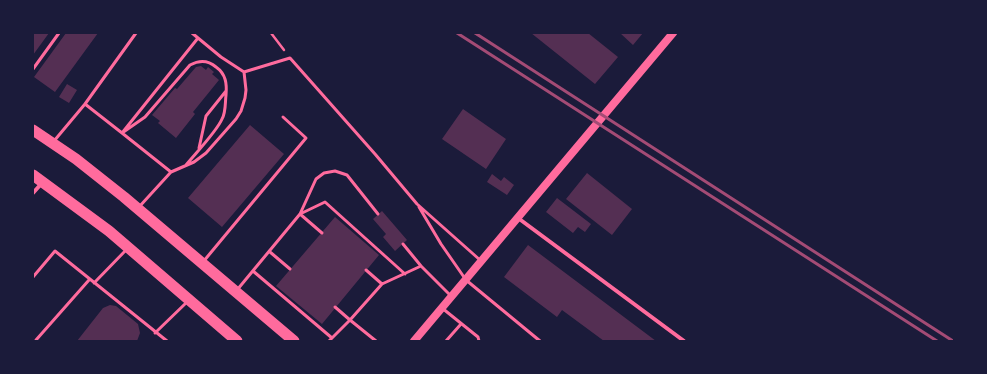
<!DOCTYPE html>
<style>
body{margin:0}
#map{position:relative;width:987px;height:374px;overflow:hidden;background:#1b1b3a;font-family:"PT Sans Narrow",sans-serif}
canvas{display:block}
.frame{position:absolute;inset:0;border:34px solid #1b1b3a;pointer-events:none}
</style>
<div id="map">
<canvas width="987" height="374"></canvas>
<div class="frame"></div>
</div>
<script>
const ctx = document.querySelector('canvas').getContext('2d');
ctx.lineJoin = 'round';
function fillPath(path, color) { ctx.fillStyle = color; ctx.fill(path, 'evenodd'); }
function strokePath(path, color, width, dash) { ctx.strokeStyle = color; ctx.lineWidth = width; ctx.lineCap = dash ? 'butt' : 'round'; ctx.setLineDash(dash || []); ctx.stroke(path); }
fillPath(new Path2D(`
 M33,33h16l-16,22z
 M66,33h32l-43,59 -21,-15z
 M531,33h57l30,24 -23,27z
 M620,33h23l-10,12z
 M201,66l5,4 2,-3 6,5 -2,2 7,6 -26,32 2,2 -19,24 -18,-15 2,-2 -8,-6 23,-27 2,1 19,-22z
 M67,84l10,6 -8,13 -10,-6z
 M463,109l43,30 -20,30 -44,-30z
 M250,125l34,29 -62,73 -34,-29z
 M587,173l45,36 -20,26 -46,-36z
 M492,174l9,7 3,-4 10,8 -7,10 -20,-13z
 M557,198l34,26 -6,8 -7,-5 -5,6 -27,-21z
 M382,211l25,29 -12,11 -12,-14 3,-3 -13,-15z
 M335,217l44,38 -57,69 -46,-38z
 M528,245l128,96h-52l-42,-31 -5,7 -53,-40z
 M110,305l6,1 22,18 2,9 -3,8h-60l26,-33z`), '#542f53');
strokePath(new Path2D(`
 M271,33l13,17`), '#ff6b9d', 2.5);
strokePath(new Path2D(`
 M136,33l-51,71 37,29 23,-16 45,-52c9,-5 18,-5 26,2 10,7 11,17 10,28 -1,8 0,17 -4,24 -5,12 -27,35 -36,46
 M192,33l6,5
 M33,69l26,-36
 M244,72l46,-14 85,96 42,50 63,56
 M54,141l31,-37
 M199,148l7,-32 20,-25
 M139,207l32,-35 23,-10 12,-9 30,-34 5,-8 4,-13 1,-8 -2,-18 -23,-15 -23,-19 -76,95 49,39
 M419,207l22,37 25,36 74,61
 M300,214l25,-12 80,72
 M300,214l22,19
 M403,244l18,22
 M270,252l20,17
 M203,262l103,-124 -23,-21
 M366,270l16,14
 M253,271l79,67
 M33,277l22,-26 112,90
 M94,283l33,-34
 M237,290l63,-76 16,-35 8,-6 11,-2 12,4 31,39
 M335,307l15,13 32,-36 39,-18 29,29
 M442,308l36,29 1,4
 M155,333l32,-31
 M36,340l53,-60
 M329,341l21,-21 26,21
 M446,341l15,-17`), '#ff6b9d', 3);
strokePath(new Path2D(`
 M33,193l9,-10
 M518,218l166,123`), '#ff6b9d', 4);
strokePath(new Path2D(`
 M414,341l259,-308`), '#ff6b9d', 8);
strokePath(new Path2D(`
 M33,130l43,29 48,38 170,144
 M33,175l76,56 128,110`), '#ff6b9d', 11);
strokePath(new Path2D(`
 M457,33l480,308
 M475,33l478,308`), '#a44b75', 3);
</script>
